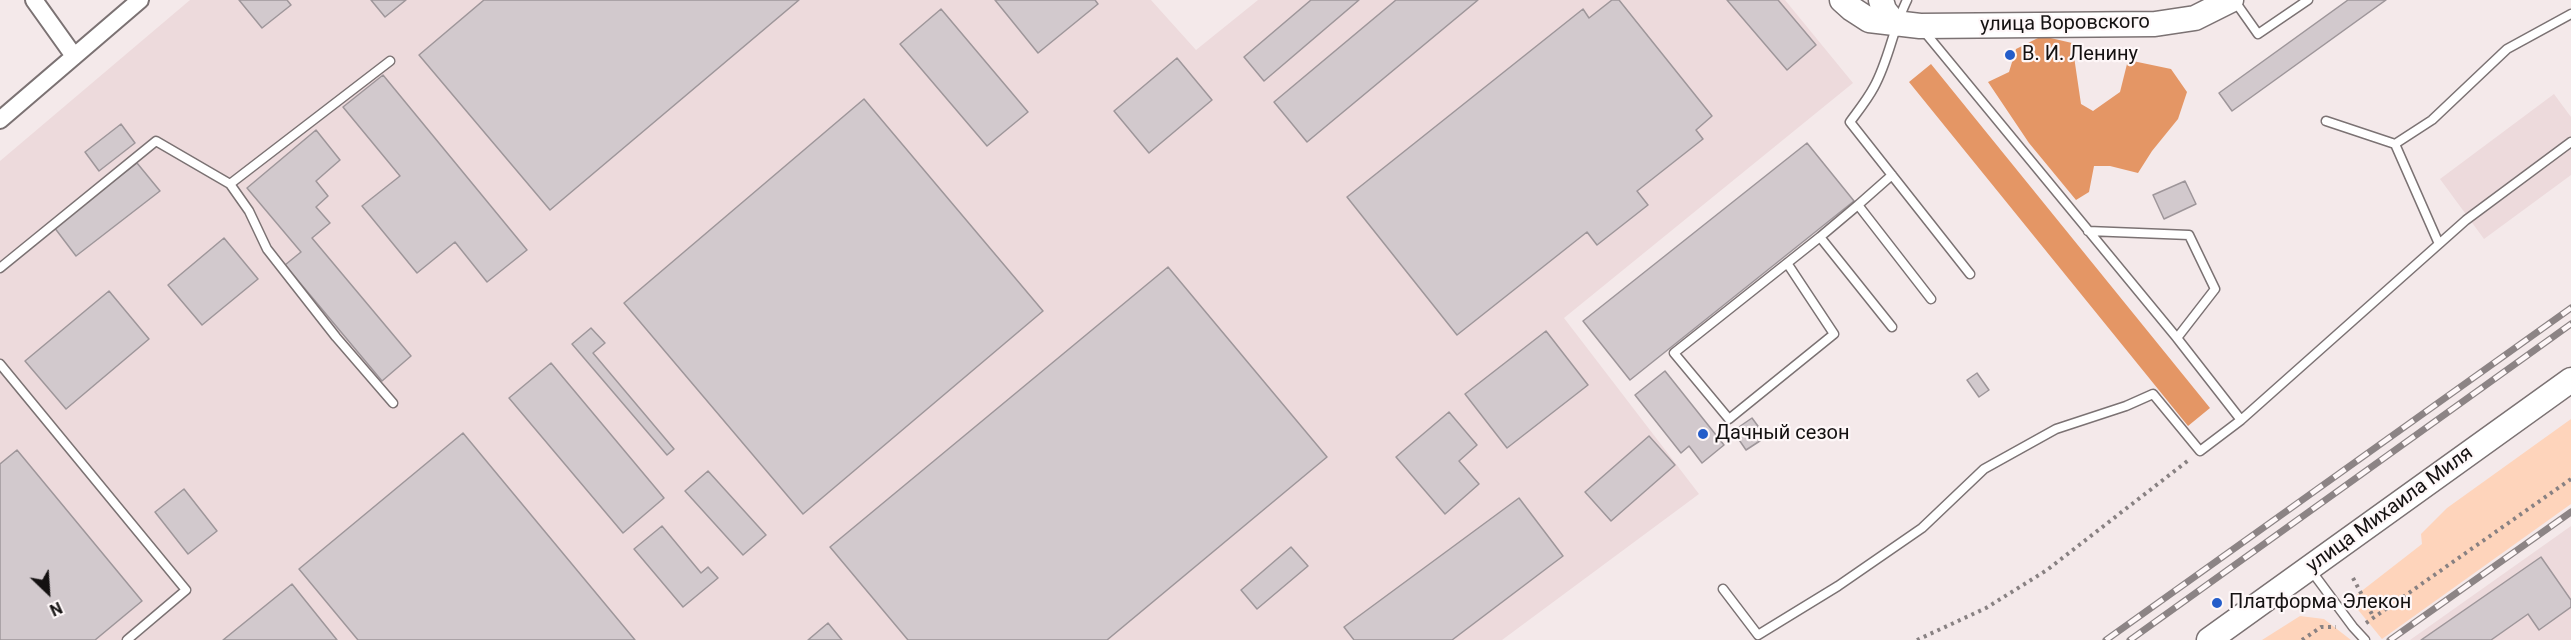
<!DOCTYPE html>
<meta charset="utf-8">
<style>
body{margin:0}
#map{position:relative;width:2571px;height:640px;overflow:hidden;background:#f4e9ea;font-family:Roboto,sans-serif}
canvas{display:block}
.north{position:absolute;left:18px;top:562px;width:60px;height:60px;-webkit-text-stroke:4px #fef7f8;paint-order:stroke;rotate:155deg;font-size:16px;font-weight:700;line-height:24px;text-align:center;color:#141111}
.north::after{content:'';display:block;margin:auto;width:21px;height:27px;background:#141111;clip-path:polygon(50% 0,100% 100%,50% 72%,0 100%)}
</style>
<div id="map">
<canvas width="2571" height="640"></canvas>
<div class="north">N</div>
</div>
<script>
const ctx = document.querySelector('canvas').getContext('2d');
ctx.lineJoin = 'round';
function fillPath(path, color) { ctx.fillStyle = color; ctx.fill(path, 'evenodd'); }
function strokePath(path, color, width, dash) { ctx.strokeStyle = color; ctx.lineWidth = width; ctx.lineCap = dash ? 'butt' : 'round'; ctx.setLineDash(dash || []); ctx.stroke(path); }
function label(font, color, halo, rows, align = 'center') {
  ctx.font = font + ' Roboto,sans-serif'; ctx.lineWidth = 4.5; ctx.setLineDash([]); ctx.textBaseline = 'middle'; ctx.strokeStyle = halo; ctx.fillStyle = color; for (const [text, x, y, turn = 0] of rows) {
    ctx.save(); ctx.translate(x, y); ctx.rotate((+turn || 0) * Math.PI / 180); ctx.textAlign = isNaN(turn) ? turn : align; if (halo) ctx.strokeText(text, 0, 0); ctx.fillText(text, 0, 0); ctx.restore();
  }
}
fillPath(new Path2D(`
 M190,0h961l45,50 62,-50h527l68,83 -289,235 135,176 -197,146h-1502v-479z
 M2554,94l17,23v58l-87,64 -44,-60z
 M2571,526v114h-161z`), '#eddadc');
fillPath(new Path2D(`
 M2571,419v85l-189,135 -32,-39 72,-56 -1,-10 26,-26z
 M2300,616l24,3 27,21h-89z`), '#fed4bb');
fillPath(new Path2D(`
 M2042,36l30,7 9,61 12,7 27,-19 8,-32 43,9 16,23 -9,27 -26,32 -14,22 -28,-7h-16l-5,26 -13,8 -47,-57 -41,-61 21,-10 7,-23z
 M1931,64l279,344 -22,18 -279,-344z`), '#e49665');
const building = new Path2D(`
 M239,0h48l4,5 -29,23z
 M371,0h35l-21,17z
 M484,0h315l-249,210 -131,-155z
 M995,0h100l3,4 -60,49z
 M1311,0h48l-95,81 -20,-24z
 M1396,0h82l-171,142 -33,-40z
 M1612,0h7l93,116 -16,14 7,9 -66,52 11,14 -51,40 -10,-13 -130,103 -110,-138 236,-188 6,9z
 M1727,0h51l38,45 -29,25z
 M2348,0h38l-154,111 -13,-18z
 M941,9l87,103 -41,34 -87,-102z
 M1177,58l35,42 -63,53 -35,-42z
 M383,75l144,175 -40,32 -32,-40 -38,31 -55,-67 38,-30 -57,-69z
 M864,99l179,212 -240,203 -179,-211z
 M121,124l14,19 -36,28 -14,-19z
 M316,130l24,30 -24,21 12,15 -12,11 14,16 -18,15 99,118 -29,25 -97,-116 16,-13 -54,-64z
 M1807,143l47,58 -224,179 -47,-59z
 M137,163l23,28 -84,65 -22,-29z
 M2185,181l11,23 -32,15 -11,-24z
 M224,238l34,41 -56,46 -34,-40z
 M1168,267l159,190 -220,183h-199l-78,-93z
 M109,291l40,48 -83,70 -41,-48z
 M591,328l14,15 -12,10 81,96 -7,6 -95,-111z
 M1546,331l42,54 -81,63 -42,-54z
 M551,363l113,135 -41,35 -114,-135z
 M1665,371l59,74 -22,18 -13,-17 -8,7 -46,-58z
 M1977,373l12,17 -10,7 -12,-17z
 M1449,412l28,33 -18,16 20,23 -34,30 -49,-57z
 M1752,418l14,19 -20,13 -13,-19z
 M463,433l172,207h-277l-59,-71z
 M1649,436l26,29 -64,56 -26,-29z
 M17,450l125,151 -47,39h-95v-176z
 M708,471l58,64 -23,20 -58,-64z
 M184,489l33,42 -29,23 -33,-42z
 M1519,498l44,58 -111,84h-98l-10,-13z
 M662,526l39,47 7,-6 10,11 -35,29 -49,-58z
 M1291,547l17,19 -51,43 -16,-19z
 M2541,557l30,43v7l-32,23 -11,-16 -37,26h-70z
 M292,584l45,56h-114z
 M828,623l14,17h-34z`);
fillPath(building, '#d2c9cd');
strokePath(building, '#9e969a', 1.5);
const lane = new Path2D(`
 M1907,0c-14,28 -18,60 -33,87 -7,13 -16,24 -24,35l120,152
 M2234,0l24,34 50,-34
 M1923,30l254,308 64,82
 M2326,121l69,23 44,100
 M2395,144l37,-24 75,-71 64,-35
 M1892,175l-34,30 73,94
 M230,184l160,-123
 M1858,205l-38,32 72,90
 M2088,231l101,4 26,54 -38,49
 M1787,263l47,71 -105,85 -55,-66 146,-116
 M0,268l156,-127 74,43 19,27 18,38 69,88 57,66
 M0,364l186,226 -59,50
 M2310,569l43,58 12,13
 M1723,589l35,46 80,-49 84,-58 62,-59 72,-40 70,-23 27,-12 47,57 41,-31 225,-200 105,-78`);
const street = new Path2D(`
 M34,0l40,56
 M0,120l140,-120`);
const secondary = new Path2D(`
 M1842,0l10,9 17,11 51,6 235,-2 40,-6 36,-18
 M1881,0l3,10 11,14
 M2209,640l362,-260`);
strokePath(lane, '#7b7273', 11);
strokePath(street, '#7b7273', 20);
strokePath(secondary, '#7b7273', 27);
strokePath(new Path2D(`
 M2353,578l21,40
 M2366,623l205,-144
 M1917,640l69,-32 61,-38 143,-111
 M2302,640l19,-13h15`), '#888182', 4, [3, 4.5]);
strokePath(lane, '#fff', 8);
strokePath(street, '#fff', 16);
strokePath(secondary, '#fff', 24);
const rail = new Path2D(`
 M2106,640l465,-332
 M2130,640l441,-316
 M2390,640l181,-128`);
strokePath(rail, '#8c8485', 7);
strokePath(rail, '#fef7f8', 4.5, [14]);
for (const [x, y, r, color] of [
 [2010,55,6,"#245dca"],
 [1703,434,6,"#245dca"],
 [2217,603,6,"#245dca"]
]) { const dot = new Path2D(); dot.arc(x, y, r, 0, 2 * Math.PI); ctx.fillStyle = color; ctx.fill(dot); strokePath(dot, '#fef7f8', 2); }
label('20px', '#141111', '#fef7f8', [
 ["улица Воровского",2065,24,-1],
 ["улица Михаила Миля",2390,510,-36]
]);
label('20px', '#141111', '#fef7f8', [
 ["В. И. Ленину",2022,55],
 ["Дачный сезон",1715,434],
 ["Платформа Элекон",2229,603]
], 'left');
</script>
